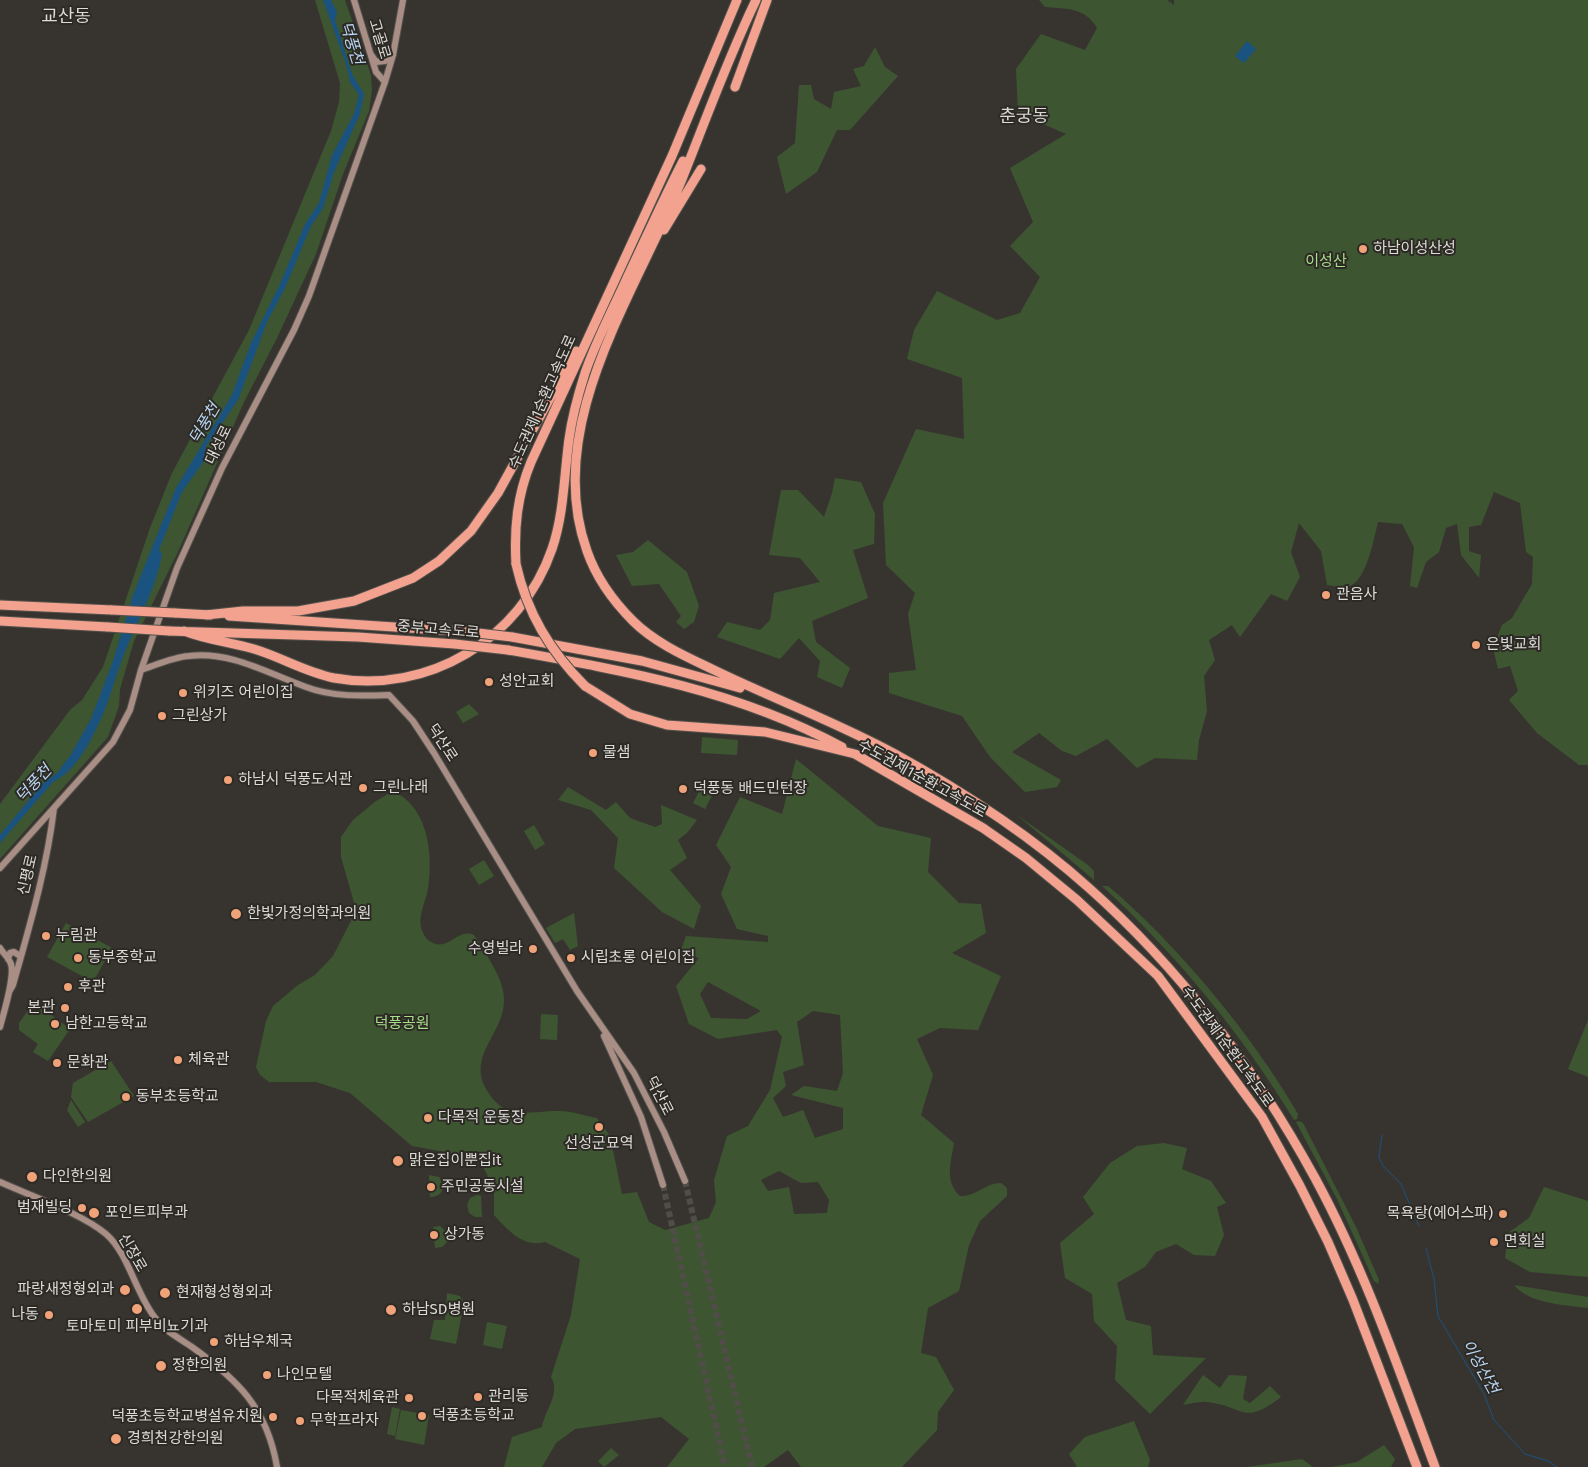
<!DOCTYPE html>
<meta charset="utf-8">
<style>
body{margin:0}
canvas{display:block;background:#37342f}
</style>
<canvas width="1588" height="1467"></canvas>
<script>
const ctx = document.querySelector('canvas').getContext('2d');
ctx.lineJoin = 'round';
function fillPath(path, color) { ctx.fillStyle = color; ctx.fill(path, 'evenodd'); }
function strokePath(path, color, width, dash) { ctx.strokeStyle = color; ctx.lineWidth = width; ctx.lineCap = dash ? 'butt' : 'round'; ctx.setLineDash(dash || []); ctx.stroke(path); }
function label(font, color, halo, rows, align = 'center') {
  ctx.font = font + ' "Fira Sans","Noto Sans KR",sans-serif'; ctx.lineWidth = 4; ctx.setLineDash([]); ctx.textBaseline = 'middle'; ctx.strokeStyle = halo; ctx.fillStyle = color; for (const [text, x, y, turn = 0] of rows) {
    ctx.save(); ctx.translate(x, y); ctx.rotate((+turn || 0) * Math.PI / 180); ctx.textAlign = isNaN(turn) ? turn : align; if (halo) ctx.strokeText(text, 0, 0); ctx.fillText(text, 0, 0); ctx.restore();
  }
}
fillPath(new Path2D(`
 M315,0h30l26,75 1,15 -3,21 -26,63 -27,80 -39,84 -33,64 -67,152 -43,87 -14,48 -1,17 -11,31 -108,122v-55l70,-94 12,-10 21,-33 47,-139 22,-55 77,-143 82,-199 8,-29 1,-19z
 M1039,0h128l7,5v-5h414v765h-9l-42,-32 -28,-33 9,-9 -8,-25 -12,3 -5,-21 9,-23 10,-7 20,-34 1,-27 -7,-5 -6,-49 -26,-11 -13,33 -12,2v24l12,4 -2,23 -18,-23 -4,-31 -11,4 -7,24 -13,10 -9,26 -7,-2 4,-39 -12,-23 -24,-2c-4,16 -11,57 -28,64 -6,2 -17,0 -23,-1l-6,-34 -22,-28 -8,29 9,25 -13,24 -16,-7 -31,43 -8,-12 -23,15 6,20 -11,16 3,35 -8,29 -2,20 -42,-2 -18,10 -30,-29 -31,17 -14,-5 -23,-18 -27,19 49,28 -4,7 -32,5 -35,-35 -28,-41 -73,-23v-20l27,-3 -8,-56 7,-21 -29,-28 -3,-62 33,-74 48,10 -2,-61 -55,-19 7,-29 23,-39 60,29 23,-7 20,-36 -30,-31 23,-24 -23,-54 56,-34 -48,-21 -2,-44 25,-35 44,16 12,-22c-12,-21 -30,-19 -52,-21z
 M875,47l10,20 13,9 -48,54h-13l-20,42 -31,22 -9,-37 18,-14 4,-58h12l3,14 17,10 3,-17 27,-6 -8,-17 11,-3z
 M835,478l26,4 14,32 -1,30 -21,6 15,48 -56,23 4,21 34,26 -8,20 -25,-11 3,-16 -21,-23 -19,21 -63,-22 10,-15 33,8 10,-10 4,-27 46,-11 -20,-24 -31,-3 12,-65h17l26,27 8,-24z
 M648,540l39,32 12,34 -5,16 -10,7 -8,-7 5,-6 -22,-32 -27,2 -16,-31 17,-3z
 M469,704l10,10 -16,9 -7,-11z
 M702,737l36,3 -1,15 -36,-2z
 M796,759l82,67 53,12 -3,34 31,31 22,1 5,29 -34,20 49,23 -23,54 -38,-2 -23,11 16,36 -12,40 33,28c-3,19 -10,38 6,53 16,1 25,-13 41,-13l6,5v8l-27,25 -11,24 -10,46 -31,17 -7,45 15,4 18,33 -16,22 -1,18 -35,37h-101l-13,-17 -24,17h-97l22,-28 -28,-22 -86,12 -19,14 -14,24h-38l8,-30 30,-10c3,-18 19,-33 9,-50l20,-62 9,-56 -35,-17c-22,6 -37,-12 -51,-27v-27l-14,-27 -7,-4 -61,-11 -62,-53 -34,-11h-47l-9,-7 -4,-8 10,-46 7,-15 25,-21 17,-10 18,-19 20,-39 2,-11 -14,-49v-20l12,-17 23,-19 12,-7 9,-1c32,18 36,63 31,96 -2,11 -10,27 -7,38 1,4 4,11 7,13 20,15 28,-13 46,-5 11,19 30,42 30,65 0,35 -39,56 -16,92 5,8 11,14 19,18 17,6 36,0 53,1 12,0 25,5 37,7l13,18 12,58 15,-2 12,30 16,8 44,-12 7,-16 -2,-22 13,-44 21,-10 22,-36 12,-53 -5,-7 -59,9 -29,-15 -13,-38 23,-28 -19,-5 6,-17 82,6v-6l-31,-7 -16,-35 10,-27 -15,-22 24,-48 42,17zM708,982l53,29 -14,8 -36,-1 -11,-24zM813,1011l27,4 3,58 -6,18 -33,-5 -13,9 52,13v21l-28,9 -12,-28 -20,7 -10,-19 13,-12 -3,-14 21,-7 -7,-43zM779,1171l22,12 17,-1 11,18 -2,13 -33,1 -5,-27 -21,4 -7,-11z
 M705,780l12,6 -12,23 -12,-6z
 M568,787l38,23 10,-8 14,16 25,9 7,-3 -1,-19 36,15 -10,13 -9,7 9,18 -17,12 31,36 -7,23 -32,-17 -48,-44 4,-30 -27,-28 -33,-10z
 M1017,815l71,50 6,6v9z
 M534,825l11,19 -10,6 -11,-19z
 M484,860l10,16 -15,9 -10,-16z
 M1102,886h6c68,57 146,151 190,228l-1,5 -3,1c-53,-87 -117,-165 -192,-234z
 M574,913l4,33 -8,4 -7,-11 -8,4 -9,-15z
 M66,923l46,25 -19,34 -46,-25z
 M34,1002l36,27 -22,32 -15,-9 5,-8 -19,-14v-7z
 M541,1014l17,1 -1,25 -17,-1z
 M1588,1020v57l-20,-8z
 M111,1061l23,35 -46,26 -17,-25 2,-14z
 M71,1100l14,22 -7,5 -11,-17z
 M1299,1121l4,2 53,104 23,53 -1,4 -4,-3 -37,-82 -41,-77z
 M1164,1143l23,5 -5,21 29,12 15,22 -9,4 7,28 -9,21 -21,-1 -18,-11 -20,8 -11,15 -28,16 9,37 25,6 2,29 53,3 -56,56 -35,-34 2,-34 -23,-25 -2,-27 -27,-16 -5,-35 34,-29 -11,-17 27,-34 27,-17z
 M429,1175l10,2 4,6c1,9 -4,14 -13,14z
 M1544,1187l44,14v76l-58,-5 -25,-14 3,-25 21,-15z
 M477,1195l4,1 1,21h-7l-6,-4 -2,-8 3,-7z
 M440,1226l8,8 -1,8 -5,5 -7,1 -2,-21z
 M1514,1285l74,12v11c-22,-3 -59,-4 -74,-23z
 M447,1293l13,3 4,7 -8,41 -26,-5 4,-19h11z
 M487,1322l20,4 -5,23 -19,-4z
 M1203,1375l17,13 9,-13 18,1 -4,23 7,4 20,-17 11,11c-39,30 -36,9 -74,5 -7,-1 -17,2 -24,3z
 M392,1407l8,2 -5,27 -8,-2z
 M401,1410l28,5 -5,30 -29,-6z
 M1134,1421l16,39 -2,7h-71l-8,-13 16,-17z
 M1384,1445l11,14 -4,8h-59l25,-5z
 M611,1448l8,7 -15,12 -6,-6z
 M1302,1459l11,8h-66z`), '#3d5531');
fillPath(new Path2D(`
 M323,0h8l6,12 -2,8 17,54 12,20 -4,20 -26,58 -11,36 -12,18 -26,62 -18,34 -29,78 -32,46 -2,15 -22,31 -23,58 3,4c-6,36 -26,69 -39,103 -9,22 -14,47 -25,68 -9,19 -24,48 -44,56l-54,62v-8l43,-52 14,-10 13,-17 21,-37 22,-58 20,-66 43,-107 56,-93 19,-52 29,-59 25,-60 14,-21 13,-48 22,-41 5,-19 -9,-13 -4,-18z
 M1247,41l9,8 -12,14 -9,-7z`), '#1a5280');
strokePath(new Path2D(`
 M1382,1135l-3,22 4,9 18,18 18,42
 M1426,1248l8,31 4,37 46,78 10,26 31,34 23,7 9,6`), '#1a5280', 1);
strokePath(new Path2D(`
 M685,1181l67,286
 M663,1185l62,282`), '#504d48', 6, [6, 3]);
const secondary = new Path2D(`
 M354,0l22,72 9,10
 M372,56l4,6 9,-1 8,-6
 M141,670c15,-5 32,-13 48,-14 42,-5 78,17 117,31 26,10 56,9 83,8l24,26 21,32 143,238 57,82 30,59 21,49
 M0,868l113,-126 17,-32 11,-40 36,-102 45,-100 72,-138 15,-34 76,-214 8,-27 10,-55
 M0,948c3,5 9,10 11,16 4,13 -7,48 -11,63
 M8,959l2,-6 4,-1 6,4
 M9,992l4,-7c16,-57 34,-117 41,-177
 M604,1036l37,81 22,68
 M0,1182c31,14 81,31 106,52 23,20 30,61 50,85 9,12 23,19 36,28 46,33 75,61 85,120`);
const highway = new Path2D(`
 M756,0c-29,60 -51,122 -76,184 -45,110 -138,242 -93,367 9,26 27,51 46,70 22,22 54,36 81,49 60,29 122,52 181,84 69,38 135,81 194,134 92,82 167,182 226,290 50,92 84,192 120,289
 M735,87l32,-87
 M664,230l37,-61
 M516,564c-2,-36 1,-68 15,-102l141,-306 65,-156
 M0,605l112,5
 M175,613l36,2
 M206,615l37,-4h55l56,-10 59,-23 26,-17 32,-30 27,-38 78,-142
 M229,616l240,16
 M0,621l108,6
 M169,631l189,6 97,7
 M184,631c23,9 46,11 70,18 27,8 51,23 80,29 94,17 187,-39 218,-129 12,-35 12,-73 17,-110 3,-22 9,-44 16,-66 11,-32 27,-62 41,-93 19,-40 37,-80 57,-119
 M512,637l130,24 98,27
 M508,650c118,21 228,40 334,97
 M585,686l45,28 37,11 98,7 90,22 128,74 43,30 51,42 81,76 104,141 38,69 28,56 25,58 64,167`);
strokePath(secondary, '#54514c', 8);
strokePath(highway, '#54514c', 11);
strokePath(secondary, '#a88e84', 6);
strokePath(highway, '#f2a28e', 9);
const highwayBridge = new Path2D(`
 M516,564c11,49 34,87 69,122
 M112,610l63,3
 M108,627l61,4
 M469,632l43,5
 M455,644l53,6`);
strokePath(highwayBridge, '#54514c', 11, []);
strokePath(highwayBridge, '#f2a28e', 9);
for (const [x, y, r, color] of [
 [1363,249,5,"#f0a278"],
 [1326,595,5,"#f0a278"],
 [1476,645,5,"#f0a278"],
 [489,682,5,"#f0a278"],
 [183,693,5,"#f0a278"],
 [162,716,5,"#f0a278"],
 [593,753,5,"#f0a278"],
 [228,780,5,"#f0a278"],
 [363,788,5,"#f0a278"],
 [683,789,5,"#f0a278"],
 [236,914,6,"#f0a278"],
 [46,936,5,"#f0a278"],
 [533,949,5,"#f0a278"],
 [78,958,5,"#f0a278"],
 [571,958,5,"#f0a278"],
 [68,987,5,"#f0a278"],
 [65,1008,5,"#f0a278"],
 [55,1024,5,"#f0a278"],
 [178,1060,5,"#f0a278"],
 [57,1063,5,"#f0a278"],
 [126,1097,5,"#f0a278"],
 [428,1118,5,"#f0a278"],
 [599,1127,5,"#f0a278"],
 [398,1161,6,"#f0a278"],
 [32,1177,6,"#f0a278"],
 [431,1187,5,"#f0a278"],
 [82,1208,5,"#f0a278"],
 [94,1213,6,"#f0a278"],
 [1503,1214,5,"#f0a278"],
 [434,1235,5,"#f0a278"],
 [1494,1242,5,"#f0a278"],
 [125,1290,6,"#f0a278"],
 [165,1293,6,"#f0a278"],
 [137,1309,6,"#f0a278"],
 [391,1310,6,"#f0a278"],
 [49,1315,5,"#f0a278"],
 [214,1342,5,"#f0a278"],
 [161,1366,6,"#f0a278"],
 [267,1375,5,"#f0a278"],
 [478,1397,5,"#f0a278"],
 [409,1398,5,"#f0a278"],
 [422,1416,5,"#f0a278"],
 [273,1417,5,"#f0a278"],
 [300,1421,5,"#f0a278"],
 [116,1439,6,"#f0a278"]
]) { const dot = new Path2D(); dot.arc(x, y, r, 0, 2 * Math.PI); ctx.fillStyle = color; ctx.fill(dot); strokePath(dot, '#2d2a25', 2); }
label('15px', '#dbdad6', '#2d2a25', [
 ["고골로",379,39,73],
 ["수도권제1순환고속도로",543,402,-66],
 ["대성로",219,445,-64],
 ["중부고속도로",438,630,5],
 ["덕산로",442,743,57],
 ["수도권제1순환고속도로",922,779,29],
 ["신평로",28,875,-77],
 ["수도권제1순환고속도로",1227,1047,54],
 ["덕산로",659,1096,63],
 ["신장로",132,1253,60]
]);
label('15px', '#dbdad6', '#2d2a25', [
 ["하남이성산성",1373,249],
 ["관음사",1336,595],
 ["은빛교회",1486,645],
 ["성안교회",499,682],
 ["위키즈 어린이집",193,693],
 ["그린상가",172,716],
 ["물샘",603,753],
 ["하남시 덕풍도서관",238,780],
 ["그린나래",373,788],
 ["덕풍동 배드민턴장",693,789],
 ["한빛가정의학과의원",247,914],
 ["누림관",56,936],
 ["수영빌라",523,949,"right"],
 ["동부중학교",88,958],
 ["시립초롱 어린이집",581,958],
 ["후관",78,987],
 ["본관",55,1008,"right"],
 ["남한고등학교",65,1024],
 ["체육관",188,1060],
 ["문화관",67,1063],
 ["동부초등학교",136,1097],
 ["다목적 운동장",438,1118],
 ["선성군묘역",599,1144,"center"],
 ["맑은집이뿐집it",409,1161],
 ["다인한의원",43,1177],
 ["주민공동시설",441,1187],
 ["범재빌딩",72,1208,"right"],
 ["포인트피부과",105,1213],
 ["목욕탕(에어스파)",1493,1214,"right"],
 ["상가동",444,1235],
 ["면회실",1504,1242],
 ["파랑새정형외과",114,1290,"right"],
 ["현재형성형외과",176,1293],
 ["하남SD병원",402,1310],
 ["나동",39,1315,"right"],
 ["토마토미 피부비뇨기과",137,1327,"center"],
 ["하남우체국",224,1342],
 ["정한의원",172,1366],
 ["나인모텔",277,1375],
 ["관리동",488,1397],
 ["다목적체육관",399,1398,"right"],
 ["덕풍초등학교",432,1416],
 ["덕풍초등학교병설유치원",263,1417,"right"],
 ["무학프라자",310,1421],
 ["경희천강한의원",127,1439]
], 'left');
label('15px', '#a6dd89', '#2d2a25', [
 ["이성산",1326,262],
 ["덕풍공원",402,1024]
]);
label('italic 16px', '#b8d5f1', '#2d2a25', [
 ["덕풍천",351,43,73],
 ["덕풍천",205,424,-59],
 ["덕풍천",34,784,-47],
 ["이성산천",1480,1367,61]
]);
label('18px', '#dbdad6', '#2d2a25', [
 ["교산동",66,17],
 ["춘궁동",1024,117]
]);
</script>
